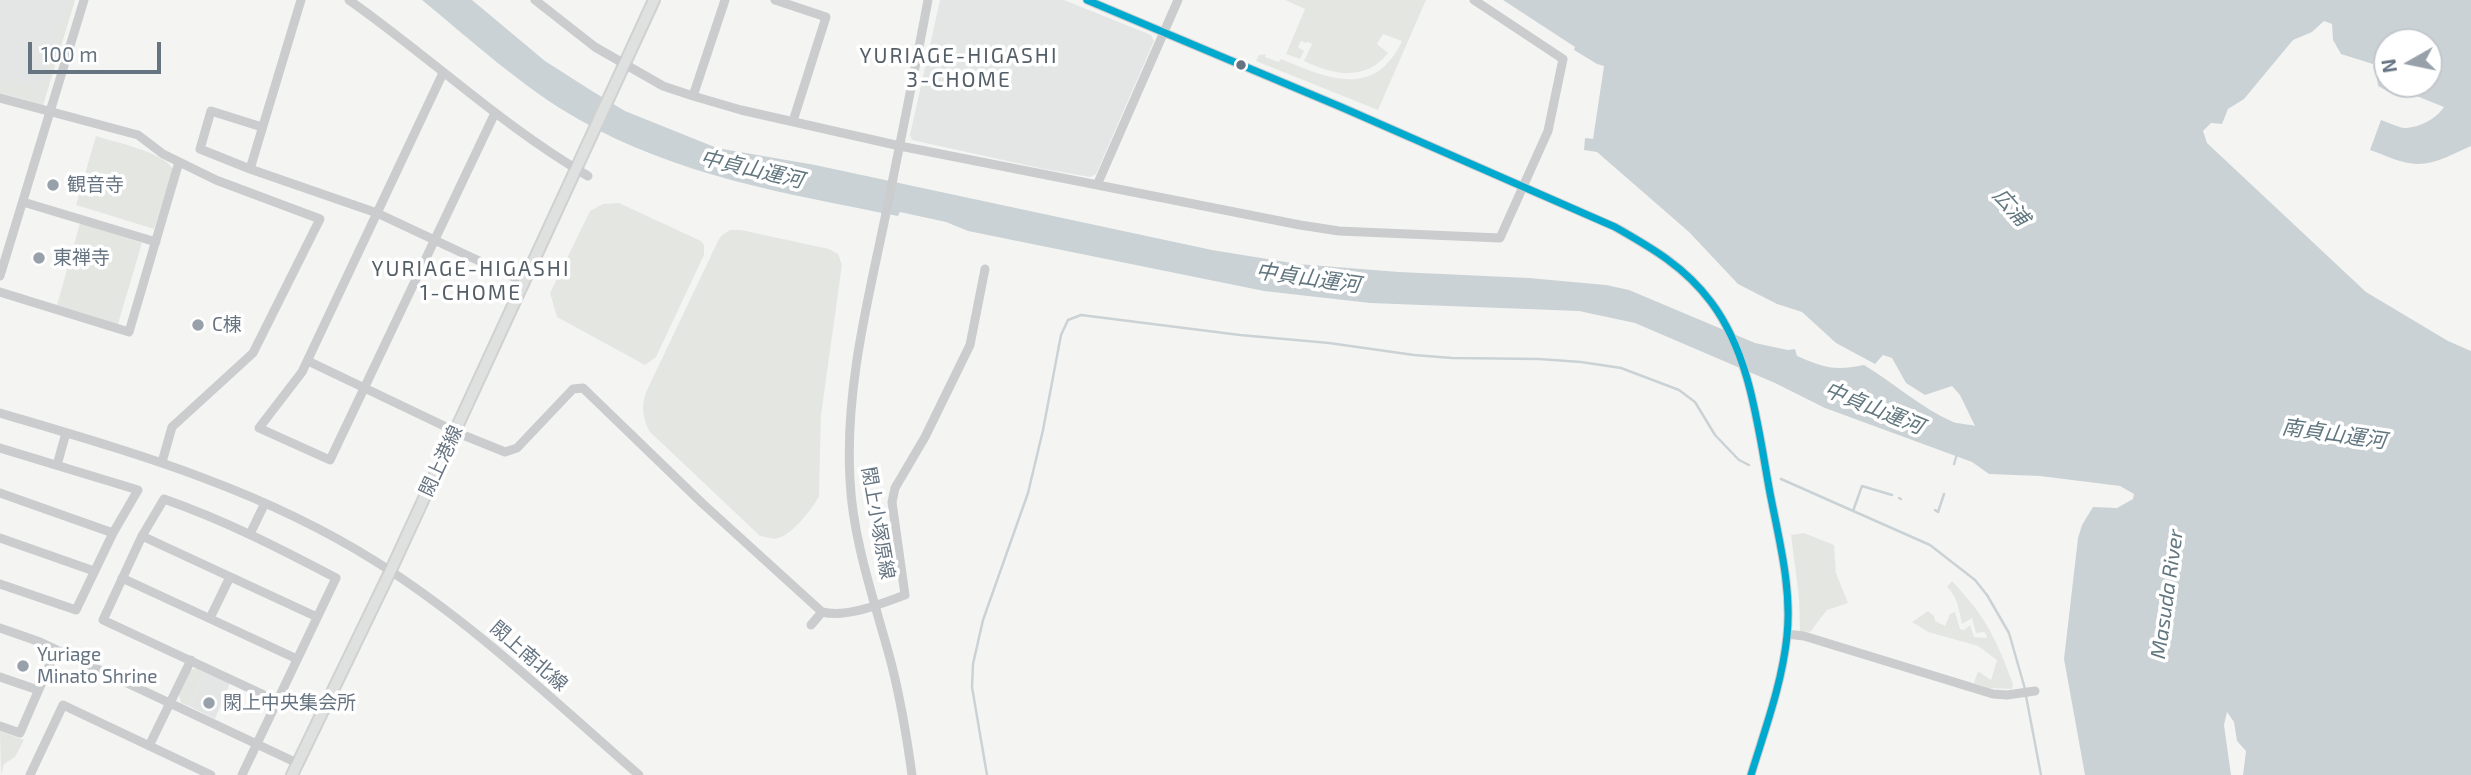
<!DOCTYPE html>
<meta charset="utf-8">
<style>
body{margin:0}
#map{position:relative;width:2471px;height:775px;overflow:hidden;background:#f4f5f3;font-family:"Exo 2",sans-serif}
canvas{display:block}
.north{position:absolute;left:2373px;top:28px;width:70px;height:70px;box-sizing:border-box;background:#fff;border:2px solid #c2c7cd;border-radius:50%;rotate:261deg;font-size:19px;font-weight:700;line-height:28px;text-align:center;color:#667482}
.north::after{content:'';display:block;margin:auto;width:24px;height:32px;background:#98a1aa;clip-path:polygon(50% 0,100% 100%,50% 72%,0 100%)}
.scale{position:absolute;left:28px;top:42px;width:133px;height:32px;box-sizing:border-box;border:4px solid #667482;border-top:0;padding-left:9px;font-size:21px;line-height:24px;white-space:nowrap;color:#667482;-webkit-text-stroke:5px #fff;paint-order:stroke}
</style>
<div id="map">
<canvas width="2471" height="775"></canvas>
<div class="north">N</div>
<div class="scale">100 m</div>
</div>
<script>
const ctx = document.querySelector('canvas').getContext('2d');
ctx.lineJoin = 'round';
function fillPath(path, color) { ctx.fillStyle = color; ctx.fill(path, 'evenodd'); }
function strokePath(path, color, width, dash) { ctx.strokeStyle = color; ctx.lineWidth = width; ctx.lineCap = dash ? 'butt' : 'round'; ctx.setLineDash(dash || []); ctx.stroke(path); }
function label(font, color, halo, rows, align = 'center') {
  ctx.font = font + ' "Exo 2","Noto Sans JP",sans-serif'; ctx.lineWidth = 7; ctx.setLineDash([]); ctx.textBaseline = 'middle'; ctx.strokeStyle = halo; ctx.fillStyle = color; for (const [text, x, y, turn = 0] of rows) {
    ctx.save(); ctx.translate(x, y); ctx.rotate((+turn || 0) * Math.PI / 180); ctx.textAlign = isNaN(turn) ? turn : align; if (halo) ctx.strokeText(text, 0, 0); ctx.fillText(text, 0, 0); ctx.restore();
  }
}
fillPath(new Path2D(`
 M0,0h75l-32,105 -43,-12z
 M940,0h124l87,35 3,6 -58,133 -6,3 -46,-8 -132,-29 -2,-5z
 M205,672l25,11 -15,36 -26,-13z`), '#e4e6e6');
fillPath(new Path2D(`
 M69,0h6l-32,105 -43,-12v-14l41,12z
 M1285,0h141l-48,110 -122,-49 3,-6 7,-1 -1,3 14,5 2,-3c46,19 93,41 121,-18l-19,-7 -6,10 11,9c-22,29 -55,22 -84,8l8,-17 -4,-2 -2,1 -5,-2 -3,6 6,4 -4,8 -14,-5 19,-45z
 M96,136c19,6 69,17 77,33l-19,60 -78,-24z
 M619,203l82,38 3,4v10l-48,102 -11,8 -88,-48 -7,-24 40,-82 13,-7z
 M80,223l62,20 -24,81 -61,-19z
 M730,230h11l88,19 9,5 4,11 -21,150 -2,81c-5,11 -28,40 -41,42 -5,2 -12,-1 -18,-2l-111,-105c-7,-15 -8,-26 -2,-41l70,-147 4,-7z
 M1804,533l30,12 2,28 12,30 -21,7 -17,22 -10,-1 -1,-33 -8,-63z
 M1952,581c34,36 44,57 61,103l-1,5 -23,-1 -15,-5 4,-12 13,9 6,-20 -19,-14 -50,-14 -16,-10 16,-11 6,5 1,5 10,5 5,-12 5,-2 5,17 4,1 6,-5 4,12 12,1 1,-2 -3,-4 -8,1 -4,-15 -10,6c-3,-13 -4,-27 -15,-37z
 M197,668l8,4 -16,34 -8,-3 -2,-8 11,-25z
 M0,731l24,9 -9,17 -11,7 -3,11z`), '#e4e7e1');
fillPath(new Path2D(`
 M422,0h50l73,61 47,30 33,20 92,37 98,17 397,85 86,14 101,8 130,6 77,7 23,5 126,53 33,7 7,-1 2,7c28,12 37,15 67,9 30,18 57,43 89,57 6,2 15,2 22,4l-15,-31 -8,-9 -27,9 -19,-12 -14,-25 -9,-3 -8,9 -39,-21 -34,-31 -25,-8 -39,-20 -49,-52 -92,-80 -13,-2 1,-12 8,1 11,-73 -7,-2 -23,-14 1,-3 -72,-47h968v146c-16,7 -35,18 -53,18 -16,0 -33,-9 -48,-14l11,-30c7,2 16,7 23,8 15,0 32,-9 40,-21l-40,-16 -15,1 -11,-6 -2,-21 -35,-11 -8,-14 -1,-16 -8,-3 -12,11 -19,8 -49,59 -16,10 -6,15 -11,-1 -8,8 4,12 159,149 82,49 23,10v424h-228l3,-24 -9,-10 -3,-19 -7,-10 -3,13 7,50h-146l-21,-116 14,-121 4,-13 11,-18 24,1 16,-9 1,-5 -14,-8 -80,-10 -51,-2 -17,-12 -147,-54 -50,-25 -140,-60 -56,-12 -209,-8 -106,-12 -296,-60 -22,-9 -46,-10 -2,4c-110,-22 -221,-40 -320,-97 -56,-32 -106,-78 -156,-119zM2387,42h42v42h-42z`), '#cbd2d5');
strokePath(new Path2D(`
 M1954,464l3,-10
 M1781,479l149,66 45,35 12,15 22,38 16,56
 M1899,498l2,1
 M1935,510l3,2 6,-18
 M1853,511l9,-25 30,9
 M2026,696l15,79
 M987,775l-15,-88 1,-23 10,-44 45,-127 15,-63 18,-95 7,-15 13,-5 159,20 89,8 85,12 38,3 87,1 42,3 40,6 58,22 16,12 20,33 24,25 10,5`), '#cbd2d5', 2.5);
const major = new Path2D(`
 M292,775l98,-203 264,-572`);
strokePath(major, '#d0d1d1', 14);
strokePath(new Path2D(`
 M301,0l-51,169 127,44 147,69
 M349,0c81,57 153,126 239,176
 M535,0l60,47 68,39 30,10 48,14 159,36 400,79 39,6 161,7 48,-107 15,-72 -89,-59
 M775,0l51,17 -33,104
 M1087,0l254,107 274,120c37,21 70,40 96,75 40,53 47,127 59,191 9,47 22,95 17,143 -5,48 -22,93 -36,139
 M443,73l-141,299 -43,56 71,32 165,-347
 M693,96l32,-96
 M0,98l138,37 25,19 53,26 104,39 -67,134 -81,74 -10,35
 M250,169l-50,-20 11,-38 51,16
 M1097,185l81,-185
 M23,202l133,40
 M0,276l84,-276
 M0,292l129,40 50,-170
 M308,361l155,74 42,17 12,-4 56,-59 10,-1 119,115 120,109c26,6 58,-8 83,-17l-13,-93 3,-14 30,-51 45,-92 15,-76
 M0,413c131,39 257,74 375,148 96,60 179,140 264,214
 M0,448l138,42 -25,43 -37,77 -76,-26
 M57,465l9,-32
 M0,493l113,40
 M250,534l15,-31
 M142,536l175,81
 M0,538l94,33
 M122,578l175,81
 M210,618l20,-41
 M811,625l11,-13
 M0,628l40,14 257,121
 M1787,634l17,2 189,58 14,1 28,-4
 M0,677l38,13
 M0,726l20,7 36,-83
 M149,746l42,-86
 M30,775l33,-70 148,70
 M242,775l94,-197c-57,-30 -112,-58 -172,-79l-22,37 -39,84 174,81
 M912,775c-5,-37 -11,-73 -20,-109 -16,-61 -39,-123 -42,-186 -5,-87 16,-172 34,-257 15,-74 30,-148 44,-223`), '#cacccd', 9);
strokePath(major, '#dfe0e0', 10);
strokePath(new Path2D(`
 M1087,0l254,107 274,120c37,21 70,40 96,75 40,53 47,127 59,191 9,47 22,95 17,143 -5,48 -22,93 -36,139`), '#00a9ce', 7);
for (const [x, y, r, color] of [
 [1241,65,6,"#667482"],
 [53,185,7,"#98a1aa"],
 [39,258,7,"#98a1aa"],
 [198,325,7,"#98a1aa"],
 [23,666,7,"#98a1aa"],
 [209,703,7,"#98a1aa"]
]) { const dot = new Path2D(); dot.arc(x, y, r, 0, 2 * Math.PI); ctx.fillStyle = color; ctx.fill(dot); strokePath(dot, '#fff', 2.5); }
label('19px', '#667482', '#fff', [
 ["観音寺",67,185],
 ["東禅寺",53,258],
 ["C棟",212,325],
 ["Yuriage",37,655],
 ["Minato Shrine",37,677],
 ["閖上中央集会所",223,703]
], 'left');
label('19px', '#667482', '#fff', [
 ["閖上港線",441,461,-65],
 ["閖上小塚原線",878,523,80],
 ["閖上南北線",529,656,41]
]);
ctx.letterSpacing = '2px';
label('21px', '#535e67', '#fff', [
 ["YURIAGE-HIGASHI",959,56],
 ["3-CHOME",959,80],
 ["YURIAGE-HIGASHI",471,269],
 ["1-CHOME",471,293]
]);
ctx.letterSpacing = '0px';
label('italic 21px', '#61767f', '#fff', [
 ["中貞山運河",752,169,13],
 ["広浦",2011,207,48],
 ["中貞山運河",1308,278,8],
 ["中貞山運河",1874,408,22],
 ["南貞山運河",2334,434,8],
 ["Masuda River",2167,594,-82]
]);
</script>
